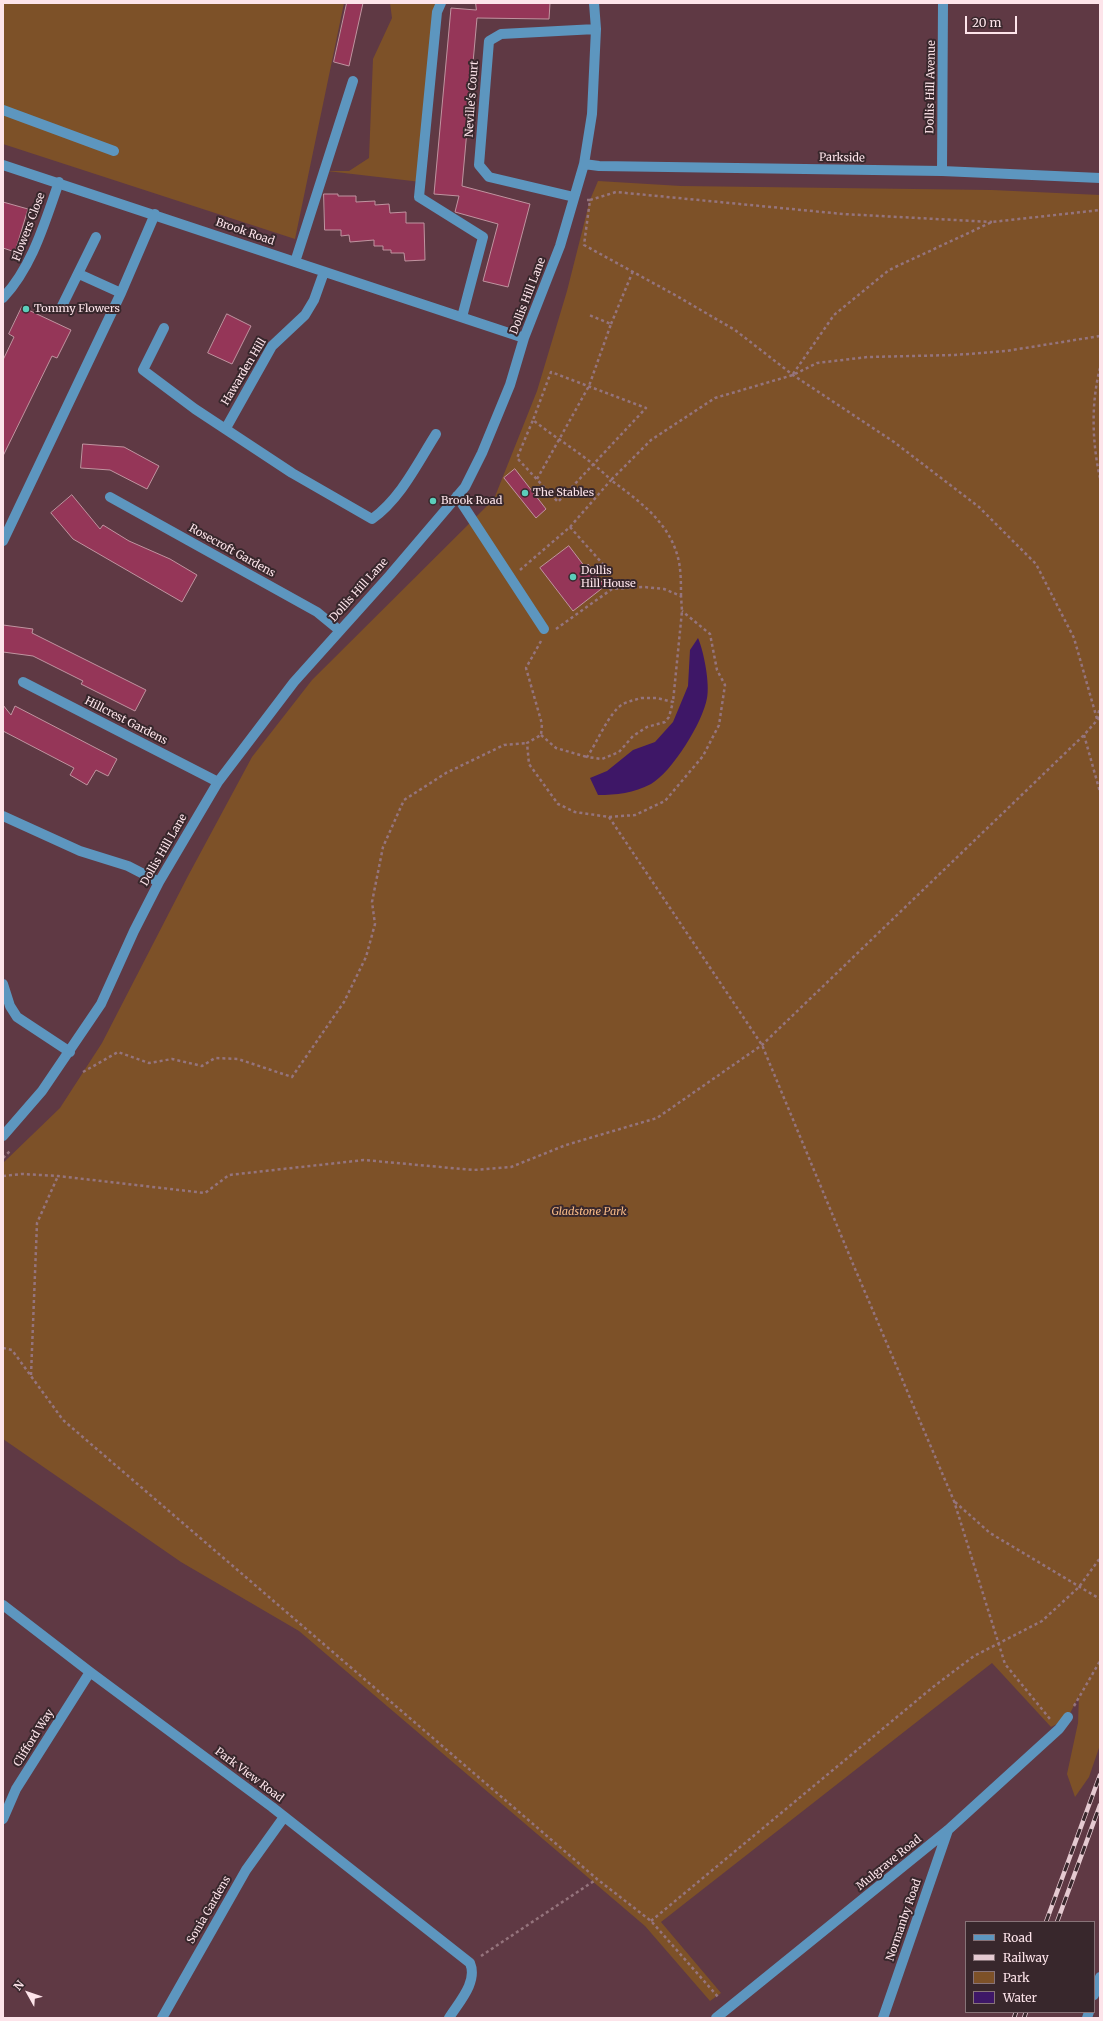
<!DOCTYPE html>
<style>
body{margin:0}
#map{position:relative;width:1103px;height:2021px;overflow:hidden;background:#5f3944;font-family:Merriweather,serif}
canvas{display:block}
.frame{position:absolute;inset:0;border:4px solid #fde4ea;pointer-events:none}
.legend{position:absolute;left:965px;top:1921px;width:130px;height:92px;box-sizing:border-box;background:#38272c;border:1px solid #877378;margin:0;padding:5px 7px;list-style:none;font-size:12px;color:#fde4ea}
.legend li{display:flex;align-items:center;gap:8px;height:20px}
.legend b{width:20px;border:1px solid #877378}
.north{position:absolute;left:8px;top:1973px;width:40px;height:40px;-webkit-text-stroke:3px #38272c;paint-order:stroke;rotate:310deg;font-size:11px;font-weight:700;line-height:16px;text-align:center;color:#fde4ea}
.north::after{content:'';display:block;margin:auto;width:14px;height:18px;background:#fde4ea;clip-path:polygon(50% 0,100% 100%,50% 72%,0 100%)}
.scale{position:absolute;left:965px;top:16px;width:52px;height:18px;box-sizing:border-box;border:2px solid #fde4ea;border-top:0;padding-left:5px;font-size:12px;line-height:14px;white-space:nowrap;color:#fde4ea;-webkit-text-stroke:3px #38272c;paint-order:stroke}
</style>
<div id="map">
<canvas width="1103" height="2021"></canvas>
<div class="frame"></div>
<ul class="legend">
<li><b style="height:5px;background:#5d96bf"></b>Road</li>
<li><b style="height:5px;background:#e5cad1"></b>Railway</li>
<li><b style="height:11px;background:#7d5128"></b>Park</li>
<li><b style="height:11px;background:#3e1767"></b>Water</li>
</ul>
<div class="north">N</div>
<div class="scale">20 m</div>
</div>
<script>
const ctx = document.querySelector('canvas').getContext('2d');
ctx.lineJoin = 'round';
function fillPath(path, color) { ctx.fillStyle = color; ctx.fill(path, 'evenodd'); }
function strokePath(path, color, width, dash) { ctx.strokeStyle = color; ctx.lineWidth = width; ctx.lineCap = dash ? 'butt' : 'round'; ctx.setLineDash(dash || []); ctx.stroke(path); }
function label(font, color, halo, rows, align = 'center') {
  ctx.font = font + ' Merriweather,serif'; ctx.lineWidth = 4; ctx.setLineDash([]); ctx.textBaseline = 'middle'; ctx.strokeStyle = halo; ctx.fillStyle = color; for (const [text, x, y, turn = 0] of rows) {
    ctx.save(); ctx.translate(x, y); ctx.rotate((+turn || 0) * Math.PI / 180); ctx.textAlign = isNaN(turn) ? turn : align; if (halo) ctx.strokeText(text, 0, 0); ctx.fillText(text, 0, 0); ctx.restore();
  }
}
fillPath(new Path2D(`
 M3,3h341l-49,236 -292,-95z
 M390,3h50l-19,179 -94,-11h22l20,-13 4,-99 19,-41z
 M598,181l83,5 311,4 108,5v1550l-11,32 -14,20 -8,-23 11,-51 1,-27 -12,23 -16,8 -59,-64 -331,259 60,71 -11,8 -65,-75 -346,-295 -118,-69 -178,-123v-276l57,-55 42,-65 86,-167 64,-119 60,-77 182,-181 43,-108 30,-100 23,-91z`), '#7d5128');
fillPath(new Path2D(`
 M698,638c6,14 12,46 9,60 -4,24 -35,74 -56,86 -17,9 -35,11 -53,11l-8,-17 17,-7 26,-21 22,-8 18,-20 15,-36 2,-36z`), '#3e1767');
const building = new Path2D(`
 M347,3h16l-14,63 -15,-4z
 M476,3h74l-1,16 -72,-1 -15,168 68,18 -22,83 -25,-6 15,-57 -43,-12 4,-16 -25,-2 17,-186 25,2z
 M324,194h14v2h18v6l19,-1v4l14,-1 1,9 16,-1v11h18l1,37 -20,1 -1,-8h-13v-3h-8v-4h-9v-6l-24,2 -1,-7 -8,1v-6h-16z
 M3,202l25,7 -13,43 -12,-4z
 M22,307l49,23 -14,28 -5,-2 -49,100v-96l11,-23 -5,-3z
 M227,314l24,12 -19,38 -24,-11z
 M83,444l41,3 35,19 -12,23 -37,-19 -29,-2z
 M515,469l31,40 -10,9 -32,-40z
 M72,495l28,34 3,-4 26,16 41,18 27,16 -15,27 -109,-63 -22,-26z
 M569,546l16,21 3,-3 17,22 -32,25 -33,-43z
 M3,625l30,4 -1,4 114,57 -11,21 -54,-27 2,-3 -50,-25 -30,-4z
 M3,705l8,10 4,-9 102,53 -9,17 -12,-6 -9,15 -17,-10 4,-7 -71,-37z`);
fillPath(building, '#953658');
strokePath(building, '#c094a0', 1);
strokePath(new Path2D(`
 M587,200h3l-6,45 91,50 60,35 58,45 101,67 85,65 57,57 38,74 23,81
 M590,200l26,-8 227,22 149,8
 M611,324l22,-53
 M1100,368c-9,35 -8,74 0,110
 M793,374l41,-59 55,-45 103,-48 108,-12
 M537,479l52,-93 22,-62 -22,-9
 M570,527l39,44 3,18
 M520,570l50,-43 41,-47c-23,-23 -53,-40 -78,-60l18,-48 95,36 -88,94 -41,-44 16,-38
 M681,596c0,-11 0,-23 -2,-34 -8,-39 -39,-60 -68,-82l40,-40 64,-42 78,-23 24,-12 51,-6 87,-2 51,-4 94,-15
 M556,629l56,-40 32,-2 20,2 17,7 1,15 -9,91
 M541,641l-15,27 16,56 -1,11 -14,8 2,21 29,40 17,8 34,5 26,-2 30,-14 38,-45 16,-31 6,-40 -8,-15 -7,-36 -28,-23
 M641,698h16l16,4 -4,15 -4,5 -18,5 -14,9 -14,16 -17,7 -15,-2c10,-14 22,-45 36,-53 6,-3 12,-4 18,-6z
 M1097,719l3,-12
 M541,735l15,13 31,9
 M1084,735l16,57
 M609,817l153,228 91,219 101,237 51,163 45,55
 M83,1072l35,-20 31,11 23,-4 30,7 13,-8 23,1 54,18 52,-75 22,-45 9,-33 -3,-22 11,-55 21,-47 42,-27 58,-28 23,-2
 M3,1158l7,-7
 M3,1176l19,-2 36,2 147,17 24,-18 135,-15 109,10 38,-3 55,-22 91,-27 105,-73 322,-310 16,-18
 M3,1348l9,2 51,70 534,459 54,42 68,77
 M31,1375l6,-152 21,-47
 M955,1502l35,31 110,66
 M1074,1706l26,-45
 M651,1921l282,-234 41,-31 68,-35 37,-34 21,-29
 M481,1956l116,-77`), '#95747d', 2.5, [3, 3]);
strokePath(new Path2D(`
 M441,3l-4,9 -18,185 64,40 -21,80
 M3,110l111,41
 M584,164l15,2 343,5 158,7
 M3,165l521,173
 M942,171l1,-168
 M574,197l-85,-20 -10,-12 10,-124 12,-7 95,-5
 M295,262l58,-181
 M79,274l42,19
 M3,298c30,-33 41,-74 56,-116
 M62,306l34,-69
 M164,328l-21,42 52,39 97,64 80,46c29,-21 45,-55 64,-85
 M226,428l46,-82 33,-31 9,-15 10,-28
 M457,496l87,133
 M110,497l207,115 22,18
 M3,541l118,-248 34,-79
 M23,682l195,100
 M3,816l77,35 48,15 31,16
 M3,984l7,22 7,11 53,35
 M3,1136l39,-45 59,-87 33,-73 25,-49 59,-100 76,-100 96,-107 75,-88 17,-34 28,-68 14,-47 36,-92 24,-82 8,-50 4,-85 -2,-26
 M3,1605l87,67 182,135 198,156c8,19 -11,39 -21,55
 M3,1819l13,-30 74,-117
 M1094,1995l6,-18
 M162,2018l84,-148 38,-53
 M716,2018l232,-188 111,-101 9,-12
 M883,2018l65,-188
 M1087,2018l2,-6`), '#5d96bf', 10);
const rail = new Path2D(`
 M1046,1922l54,-147
 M1057,1922l43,-117
 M1014,2018l2,-6
 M1024,2018l2,-6`);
strokePath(rail, '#e5cad1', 4.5);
strokePath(rail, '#38272c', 3, [9]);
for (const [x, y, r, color] of [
 [26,309,4,"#5bcebb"],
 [525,493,4,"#5bcebb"],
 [433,501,4,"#5bcebb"],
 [573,577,4,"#5bcebb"]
]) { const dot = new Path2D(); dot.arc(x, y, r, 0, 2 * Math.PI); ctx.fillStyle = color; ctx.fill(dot); strokePath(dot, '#38272c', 1.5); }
label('11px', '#fde4ea', '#38272c', [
 ["Dollis Hill Avenue",931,87,-89],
 ["Neville's Court",472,99,-86],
 ["Parkside",842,158,1],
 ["Flowers Close",29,227,-69],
 ["Brook Road",245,232,19],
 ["Dollis Hill Lane",528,296,-69],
 ["Hawarden Hill",244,372,-59],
 ["Rosecroft Gardens",232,551,29],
 ["Dollis Hill Lane",359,590,-48],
 ["Hillcrest Gardens",126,721,27],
 ["Dollis Hill Lane",164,850,-60],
 ["Clifford Way",34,1738,-58],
 ["Park View Road",249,1775,37],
 ["Mulgrave Road",889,1863,-39],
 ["Sonia Gardens",209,1910,-60],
 ["Normanby Road",904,1920,-71]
]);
label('11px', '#fde4ea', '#38272c', [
 ["Tommy Flowers",34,309],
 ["The Stables",533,493],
 ["Brook Road",441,501],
 ["Dollis",581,571],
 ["Hill House",581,584]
], 'left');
label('italic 11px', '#f7ba87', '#38272c', [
 ["Gladstone Park",589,1212]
]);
</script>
